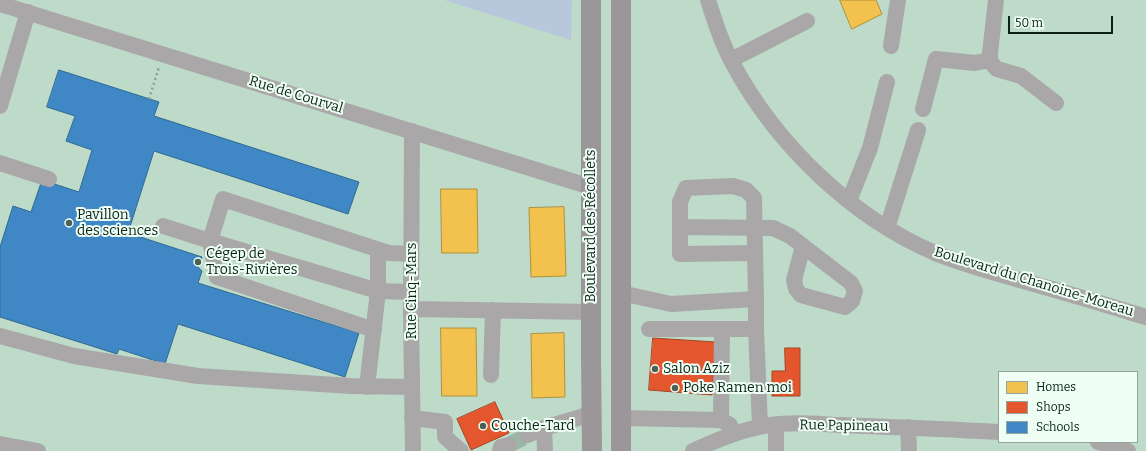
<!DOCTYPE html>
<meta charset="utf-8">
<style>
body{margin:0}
#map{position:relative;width:1146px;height:451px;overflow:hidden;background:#bedbca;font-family:Bitter,serif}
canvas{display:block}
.legend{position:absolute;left:998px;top:371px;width:140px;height:72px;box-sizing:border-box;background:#effff5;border:1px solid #94a69c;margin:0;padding:5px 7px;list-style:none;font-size:12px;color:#0b2116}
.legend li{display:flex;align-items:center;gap:8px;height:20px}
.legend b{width:20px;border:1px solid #94a69c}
.scale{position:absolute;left:1008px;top:16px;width:105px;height:18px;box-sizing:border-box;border:2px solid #0b2116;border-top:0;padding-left:5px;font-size:12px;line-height:14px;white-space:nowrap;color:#0b2116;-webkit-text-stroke:3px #effff5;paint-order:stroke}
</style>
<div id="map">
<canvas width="1146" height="451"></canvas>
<ul class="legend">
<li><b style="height:11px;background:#f2c14e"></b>Homes</li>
<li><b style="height:11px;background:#e4572e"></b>Shops</li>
<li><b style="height:11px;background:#3f88c5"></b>Schools</li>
</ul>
<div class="scale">50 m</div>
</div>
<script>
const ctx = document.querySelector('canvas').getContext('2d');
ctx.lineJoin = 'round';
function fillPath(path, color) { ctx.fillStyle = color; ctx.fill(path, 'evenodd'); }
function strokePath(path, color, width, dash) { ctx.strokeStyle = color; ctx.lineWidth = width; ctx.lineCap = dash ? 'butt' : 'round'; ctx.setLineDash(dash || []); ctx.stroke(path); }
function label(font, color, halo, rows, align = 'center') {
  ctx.font = font + ' Bitter,serif'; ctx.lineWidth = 4; ctx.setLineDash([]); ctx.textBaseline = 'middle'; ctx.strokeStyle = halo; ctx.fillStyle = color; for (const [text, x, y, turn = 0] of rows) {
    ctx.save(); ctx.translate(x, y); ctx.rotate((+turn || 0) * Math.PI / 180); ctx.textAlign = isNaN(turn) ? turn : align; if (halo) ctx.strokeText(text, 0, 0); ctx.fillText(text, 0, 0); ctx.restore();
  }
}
fillPath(new Path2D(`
 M444,0h128l-1,40z`), '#b8c8dc');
const homes = new Path2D(`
 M840,0h36l6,14 -30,15z
 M441,189h36l1,64h-36z
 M564,207l2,69 -35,1 -2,-69z
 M441,328h35l1,68h-35z
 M564,333l1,64 -33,1 -1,-64z`);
fillPath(homes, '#f2c14e');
strokePath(homes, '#ad913d', 1);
const shops = new Path2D(`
 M653,338l63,4 -4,53 -63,-5z
 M785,348h15v48h-28v-25h13z
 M495,402l14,31 -38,17 -14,-31z`);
fillPath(shops, '#e4572e');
strokePath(shops, '#a34727', 1);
const schools = new Path2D(`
 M59,70l100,32 -5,14 205,66 -11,32 -194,-63 -26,82 74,24 -4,10 4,4 -4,12 161,50 -14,44 -167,-53 -13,40 -46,-15 -2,5 -117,-37v-70l13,-41 18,6 11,-32 37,12 13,-42 -26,-9 9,-25 -28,-9z`);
fillPath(schools, '#3f88c5');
strokePath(schools, '#2f6990', 1);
strokePath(new Path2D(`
 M509,445l19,-10`), '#9ab6a6', 16, [16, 8]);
strokePath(new Path2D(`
 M149,99l10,-32`), '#939794', 2.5, [2, 3]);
strokePath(new Path2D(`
 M708,0c7,22 14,44 25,64 43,80 118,153 202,189 30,12 61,20 92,29 40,11 79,23 119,35
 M996,0l-6,53v7l3,5 4,4 24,7 35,27
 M0,4l591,183
 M891,46l7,-46
 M731,60l76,-39
 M0,106l28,-94
 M923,109l13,-50 39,4 15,-3
 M412,131l-1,184 2,136
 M0,163l49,16
 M849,201l21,-53 17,-66
 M163,226l47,15 7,36 157,53
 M680,227l93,1 17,8 61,47 4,8 -3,10 -7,6 -44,-12 -5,-6 -2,-9 9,-34
 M887,228l31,-98
 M755,253l-75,1v-52l6,-14 47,-2 13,4 8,8 2,101
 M411,292l-33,-1 -168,-50 13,-42 166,54 22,1
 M621,293l50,11 85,-5v30l4,97
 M411,309l180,3
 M649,329h73
 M0,336l74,20 124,20 153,10 61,1
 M491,375l2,-65
 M367,387l11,-96v-41
 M412,418l33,4v15l16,14
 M621,418l100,2 9,5
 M721,420l1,-91h34
 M776,425v26
 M908,427l1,24
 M528,435l16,-7
 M1098,442l30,9
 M0,444l38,7
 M500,451l1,-4 8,-2
 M545,451l-1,-23 47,-14
 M693,451c21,-10 43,-19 66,-24 25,-6 56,-3 82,-2 53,2 105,4 158,7`), '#aaa7a9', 16);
strokePath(new Path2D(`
 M591,0v355l1,96
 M621,0v451`), '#9a9699', 20);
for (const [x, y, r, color] of [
 [69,223,4,"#4a6255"],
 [198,262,4,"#4a6255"],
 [655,369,4,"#4a6255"],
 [675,388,4,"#4a6255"],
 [483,426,4,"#4a6255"]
]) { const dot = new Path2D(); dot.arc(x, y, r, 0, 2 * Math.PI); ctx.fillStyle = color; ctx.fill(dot); strokePath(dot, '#effff5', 1.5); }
label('14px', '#0b2116', '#effff5', [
 ["Rue de Courval",296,95,17],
 ["Boulevard des Récollets",591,226,-90],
 ["Boulevard du Chanoine-Moreau",1034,282,17],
 ["Rue Cinq-Mars",412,291,-90],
 ["Rue Papineau",844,426,1]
]);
label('14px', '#0b2116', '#effff5', [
 ["Pavillon",77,215],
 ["des sciences",77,231],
 ["Cégep de",206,254],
 ["Trois-Rivières",206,270],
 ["Salon Aziz",663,369],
 ["Poke Ramen moi",683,388],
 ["Couche-Tard",491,426]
], 'left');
</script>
